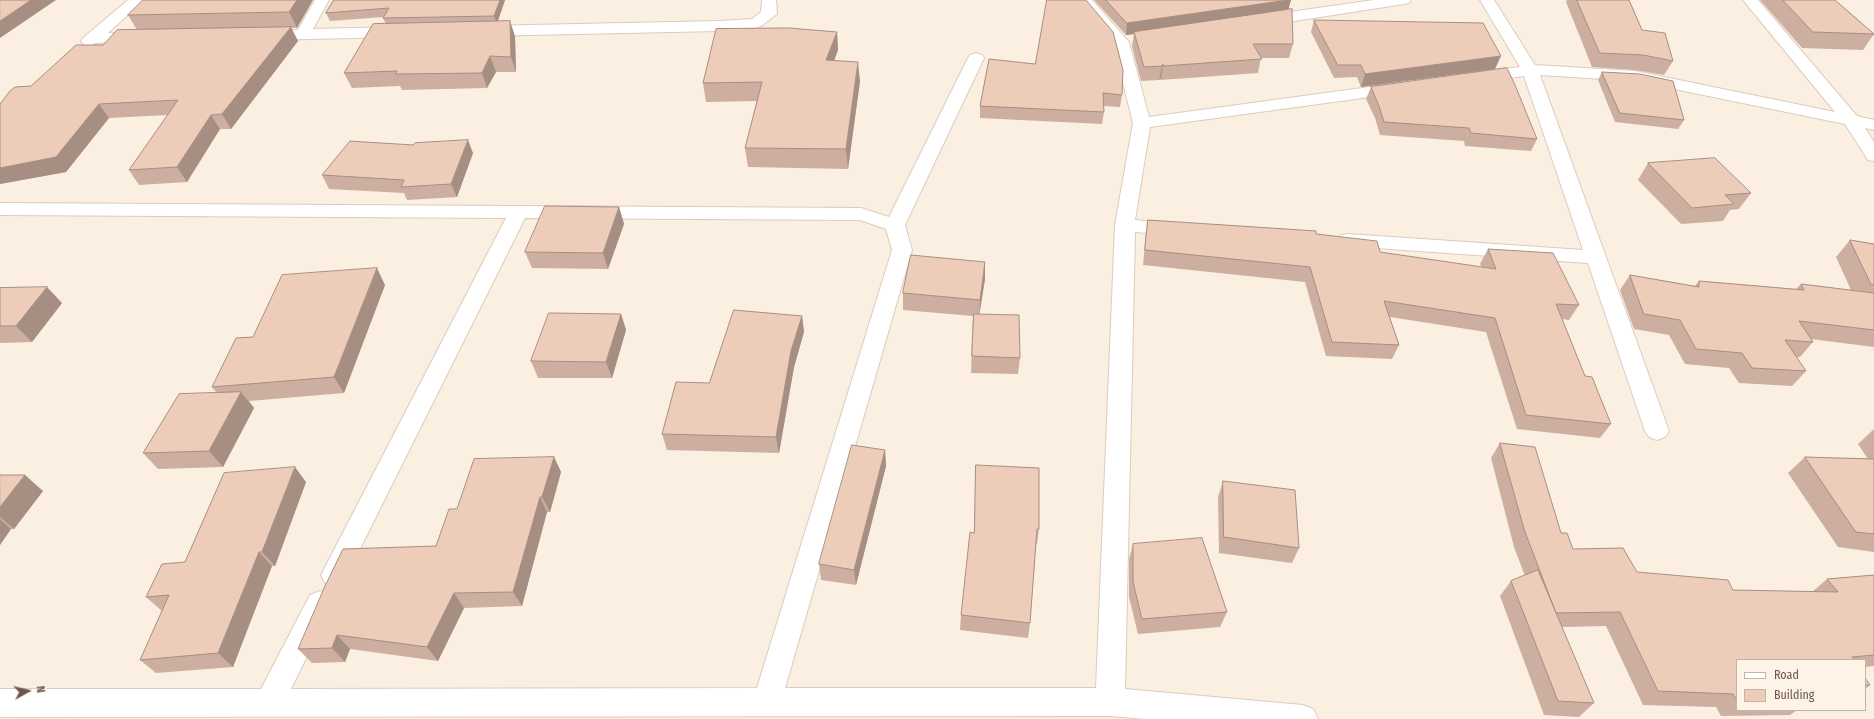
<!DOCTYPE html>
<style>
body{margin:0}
#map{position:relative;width:1874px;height:719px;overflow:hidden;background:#faefe0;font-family:"Fira Sans Condensed",sans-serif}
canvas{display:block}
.legend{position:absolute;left:1736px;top:659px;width:130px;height:52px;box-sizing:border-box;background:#fdf3e6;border:1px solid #c4b4a8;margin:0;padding:5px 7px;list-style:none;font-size:12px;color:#6e554a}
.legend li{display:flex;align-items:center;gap:8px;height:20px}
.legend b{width:20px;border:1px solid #c4b4a8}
.north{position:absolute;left:8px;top:671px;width:40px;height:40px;-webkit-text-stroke:3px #fdf3e6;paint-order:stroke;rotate:82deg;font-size:11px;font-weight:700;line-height:16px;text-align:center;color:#6e554a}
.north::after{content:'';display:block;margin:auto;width:14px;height:18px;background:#6e554a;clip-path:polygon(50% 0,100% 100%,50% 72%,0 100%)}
</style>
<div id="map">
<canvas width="1874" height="719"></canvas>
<ul class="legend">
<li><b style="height:5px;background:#fff"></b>Road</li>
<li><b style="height:11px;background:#edccba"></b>Building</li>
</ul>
<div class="north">N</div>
</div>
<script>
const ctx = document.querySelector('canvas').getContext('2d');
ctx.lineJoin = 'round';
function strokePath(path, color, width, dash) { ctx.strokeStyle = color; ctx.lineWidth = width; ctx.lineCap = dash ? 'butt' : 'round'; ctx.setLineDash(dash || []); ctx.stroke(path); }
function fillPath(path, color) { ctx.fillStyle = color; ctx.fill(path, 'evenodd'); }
const minor = new Path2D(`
 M128,0h16l-36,33 38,1 3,3 -3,3 -50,3 -7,3 -6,-2 -2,-3 2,-3z
 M315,0h14l-16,29 84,-2 5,2 3,3 -3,3 -5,2 -132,3 -5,-2 -3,-3 3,-3 38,-2z
 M762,0h14l1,14 -16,12 -5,2 -37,3 -236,5 -5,-2 -3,-3 3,-3 5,-2 236,-5 33,-2 9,-7z
 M1077,0h15l37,42 20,75 250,-34 6,1 2,4 -2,4 -6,1 -249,34 -15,93 49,5 3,4 -3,4 -7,2 -42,-3 -10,457 178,16 10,4 5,10h-173l-35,-3 -1110,1v-28h261l49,-94 10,-4 10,4 3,8 -42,86 466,-1 135,-438 -6,-21 -26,-9 -335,-2 -182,365 -9,4 -9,-4 -4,-8 185,-357 -506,-3v-12l861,5 28,9 79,-159 2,-3 6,-2 6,2 2,3 -79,167 7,25 -127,438h311l19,-463 18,-102 -20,-80z
 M1374,0h37l-2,3 -5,1 -142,22 -5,-2 -3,-3 3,-3 5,-2z
 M1480,0h14l41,65 100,6 200,41 -92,-112h15l99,116 17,4v10l-9,-2 9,14v19l-6,-1 -23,-36 -210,-43 -95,-6 129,356 -4,6 -8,3 -8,-3 -4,-6 -57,-168 -240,-17 -7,-1 -3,-5 3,-5 7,-1 235,16 -59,-174 -45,6 -6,-2 -2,-3 2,-3 6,-2 41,-5z`);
strokePath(minor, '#ddcbbd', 2);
fillPath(minor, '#fff');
fillPath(new Path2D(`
 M313,0l-16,28h-6l7,13 -67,88h-11l-33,53 -48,3 -10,-15 39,-55 -59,3 -43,54 -66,12v-80l31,-18 72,-41 34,-15 -9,-15z
 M334,0h171l-8,22 18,14 1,36h-20l-9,16 -85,2 -2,-4 -48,2 -8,-15 42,-49 -3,-6 1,-1 -54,4 -4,-8z
 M1094,0h197l-3,9 5,35 -4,14h-28l-3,15 -98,7 1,-2 -2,2 -18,1 -9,-35 2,-12 -8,1z
 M1567,0h62l13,30 31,31 -9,14 -29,-5 -43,-3 -26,-65z
 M1760,0h75l39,34 -11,16 -61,-2z
 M1314,20l181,49 -134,18 -4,-10 -23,1 -23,-46z
 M837,32l1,18 -4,11 26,20 -12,88 -100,-2 -3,-19 12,-47 -51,1 -3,-19z
 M989,59l133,36 -2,12 -16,-1v6l-2,12 -122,-6v-12z
 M1602,72l82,48 -6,9 -63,-7 -17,-42z
 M1371,87l166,52 -6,12 -66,-5 -1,-5 -84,-6 -5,-17 -9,-19z
 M473,153l-16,44 -50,3 -3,-7 -75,-4 -7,-14z
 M1648,163l103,30 -12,16 -9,1 -7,11 -42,3 -43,-44z
 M619,207l5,17 -16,45 -76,-1 -7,-16z
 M1148,220l168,14 64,18 102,15 -2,-3 8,-15 91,56 -10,15 -7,-1 23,57 26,48 -11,14 -83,-9 -31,-97 -96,-15 9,28 -7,14 -66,-3 -21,-74 -162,-17 3,-31z
 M1850,240l24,4v103l-63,-8 2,3 -13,15h-4l10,14 -14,15 -53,-3 -10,-15 -44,-4 -16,-29 -35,-6 -14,-39 10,-15 65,11 4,-5 97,8 5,-5 50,6 -15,-33z
 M985,262v17l-6,35 41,44 -2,16 -47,-1 2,-57 -70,-6v-17z
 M385,285l-41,108 -95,8 5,7 -31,59 -65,2 -15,-16 73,-61 -4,-5 41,-50z
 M0,288l62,15 -30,39 -32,1z
 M621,314l5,16 -14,48h-74l-7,-17z
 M802,316l2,16 -10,35 -15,86 -112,-3 -5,-16 47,-51z
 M1874,429v123l-36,-5 -50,-74 17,-16 63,2 -10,-15z
 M1500,443l61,90 12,16 64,23 96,18 79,2 15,-13 47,-4v91l-9,1v-7h-128v50h60l-7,5 -69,1 -5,-9 -73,-2 -37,-79 -45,1 33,76 -15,14 -35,-2 -44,-119 11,-15 14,-5 -11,-29 -23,-89z
 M885,450l1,16 -30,119 -35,-5 -2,-16z
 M554,457l7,15 -11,40h-3l-25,94 -58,2 -26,53 -88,-12 -5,13 -33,1 -14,-14 138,-103 21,-37z
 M976,465l63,64 -2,15h-1l-6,79 -2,15 -68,-8 1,-15 13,-82z
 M0,475l43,16 -29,38h-3l-11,16z
 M1223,481l76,67 -7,15 -73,-10 -1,-56z
 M306,482l-31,84h-3l-39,101 -77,6 -16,-13 22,-49 -16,-14 39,-35z
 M1133,544l94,68 -7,15 -82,7 -9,-37v-38z
 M1865,678l5,7 -5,4z`), '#ccafa0');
fillPath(new Path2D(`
 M31,0h25l-56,38v-17z
 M297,0h16l-16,28 -8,-16z
 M500,0h5l-8,24 -3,-8z
 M1288,0h3l-3,11 -154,21v2l-8,1 1,-12z
 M510,21l5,15 1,36 -5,-15z
 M291,27l7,14 -67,88 -9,-15z
 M837,32l1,18 -11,29 -1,-19z
 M490,56l6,16 -9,16 -5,-15z
 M1501,56l-6,13 -134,18 4,-13z
 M858,62l2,19 -12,88 -2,-20z
 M1163,64l-2,14 -2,2 3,-14z
 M99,104l10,14 -43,54 -66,12v-16z
 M211,115l9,14 -33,53 -10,-15z
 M468,140l5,13 -16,44 -6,-13z
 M619,207l5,17 -16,45 -5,-16z
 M985,262v17l-6,38 1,-17z
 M377,268l8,17 -41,108 -10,-16z
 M47,287l15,16 -30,39 -16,-16z
 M621,314l5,16 -14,48 -6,-16z
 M802,316l2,16 -10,35 -15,86 -3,-16 15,-86z
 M241,392l13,16 -31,59 -14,-16z
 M885,450l1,16 -30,119 -2,-15z
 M554,457l7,15 -11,40 -8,-15z
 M295,467l11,15 -31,84 -13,-14z
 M25,475l18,16 -29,38 -14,-12v-10z
 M540,497l7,15 -25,94 -9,-14z
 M0,519l11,10 -11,16z
 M259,552l13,14 -39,101 -15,-14z
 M454,593l10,15 -26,53 -11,-14z
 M337,635l13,14 -5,13 -13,-14z`), '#a68f82');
const building = new Path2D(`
 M0,0h31l-31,21z
 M143,0h154l-8,12 -161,3z
 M334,0h166l-6,16 -111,2 6,-10 -63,5z
 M1047,0h39l27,32 10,38 -1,25 -19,-2 1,19 -124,-6 9,-47 46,5z
 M1106,0h182l-161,23z
 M1577,0h52l13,30 23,3 8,28 -30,-6 -43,-2z
 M1783,0h52l39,34 -61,-2z
 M1292,9l1,35h-40l9,15 -99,7v-2l-1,2 -18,1 -10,-35z
 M1314,20l169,3 18,33 -136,18 -4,-9h-23z
 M510,21l1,36 -21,-1 -8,17 -87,1 2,-3 -53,2 29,-49z
 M291,27l-69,87 -11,1 -34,52 -48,3 49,-70 -79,4 -43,53 -56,11v-64l10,-13 5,-4 16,-1 45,-41h27l14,-15z
 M789,28l48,4 -11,28 32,2 -12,87 -101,-1 17,-66 -59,1 13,-54z
 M1507,68l8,17 22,54 -66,-6 -2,-5 -85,-6 -5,-16 -8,-19z
 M1602,72l38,2 33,7 11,39 -64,-7z
 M468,140l-17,44 -50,3 3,-7 -82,-5 28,-34 63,4 2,-2z
 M1715,158l36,35 -26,2 9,9 -42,4 -44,-45z
 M545,206l74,1 -16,46 -78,-1z
 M1148,220l168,11v3l61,7 3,11 116,17 -8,-20 65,4 26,52 -23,-1 29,72 7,1 19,47 -85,-9 -31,-97 -111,-17 15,44 -67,-3 -22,-75 -165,-17z
 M1850,240l24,4v41l-3,-1z
 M911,255l74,7 -5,38 -77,-7z
 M377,268l-43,109 -122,10 24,-49 17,-1 29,-62z
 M1630,275l69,12v-6l105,9 -3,-6 73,9v37l-75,-9 14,21 -28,-2 21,31 -54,-3 -10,-15 -46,-4 -16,-29 -36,-6z
 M47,287l-31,39h-16v-38z
 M734,310l68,6 -11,35 -15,86 -114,-3 14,-52 33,1z
 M549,313l72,1 -15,48 -75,-1z
 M974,314l45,1 1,43 -48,-2z
 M241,392l-32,59 -66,2 36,-59z
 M1500,443l35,4 26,86h6l6,16 50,-1 14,24 91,8 5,10 105,2 -11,-13 47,-4v80l-22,2 2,3h-117v40l-4,-6 -75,-3 -38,-79 -64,1 -31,-81z
 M852,445l33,5 -31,120 -35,-6z
 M554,457l-12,40h-2l-27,95 -59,1 -27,54 -90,-12 -5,13 -34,1 27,-63 18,-37 93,-3 13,-37h8l17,-50z
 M1805,457l69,2v75l-18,-2z
 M976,465l63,3v61h-2l-7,94 -69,-8 9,-83 4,1z
 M295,467l-33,85h-3l-41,101 -78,7 29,-65 -23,2 16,-33 23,-2 39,-89z
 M0,475h25l-25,32z
 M1223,481l72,9 4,58 -75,-11z
 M1202,538l25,74 -85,7 -9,-37v-38z
 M1538,570l56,133 -36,-2 -47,-120z
 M1865,678l5,7h-5z`);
fillPath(building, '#edccba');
strokePath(building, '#a68f82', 1);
</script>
